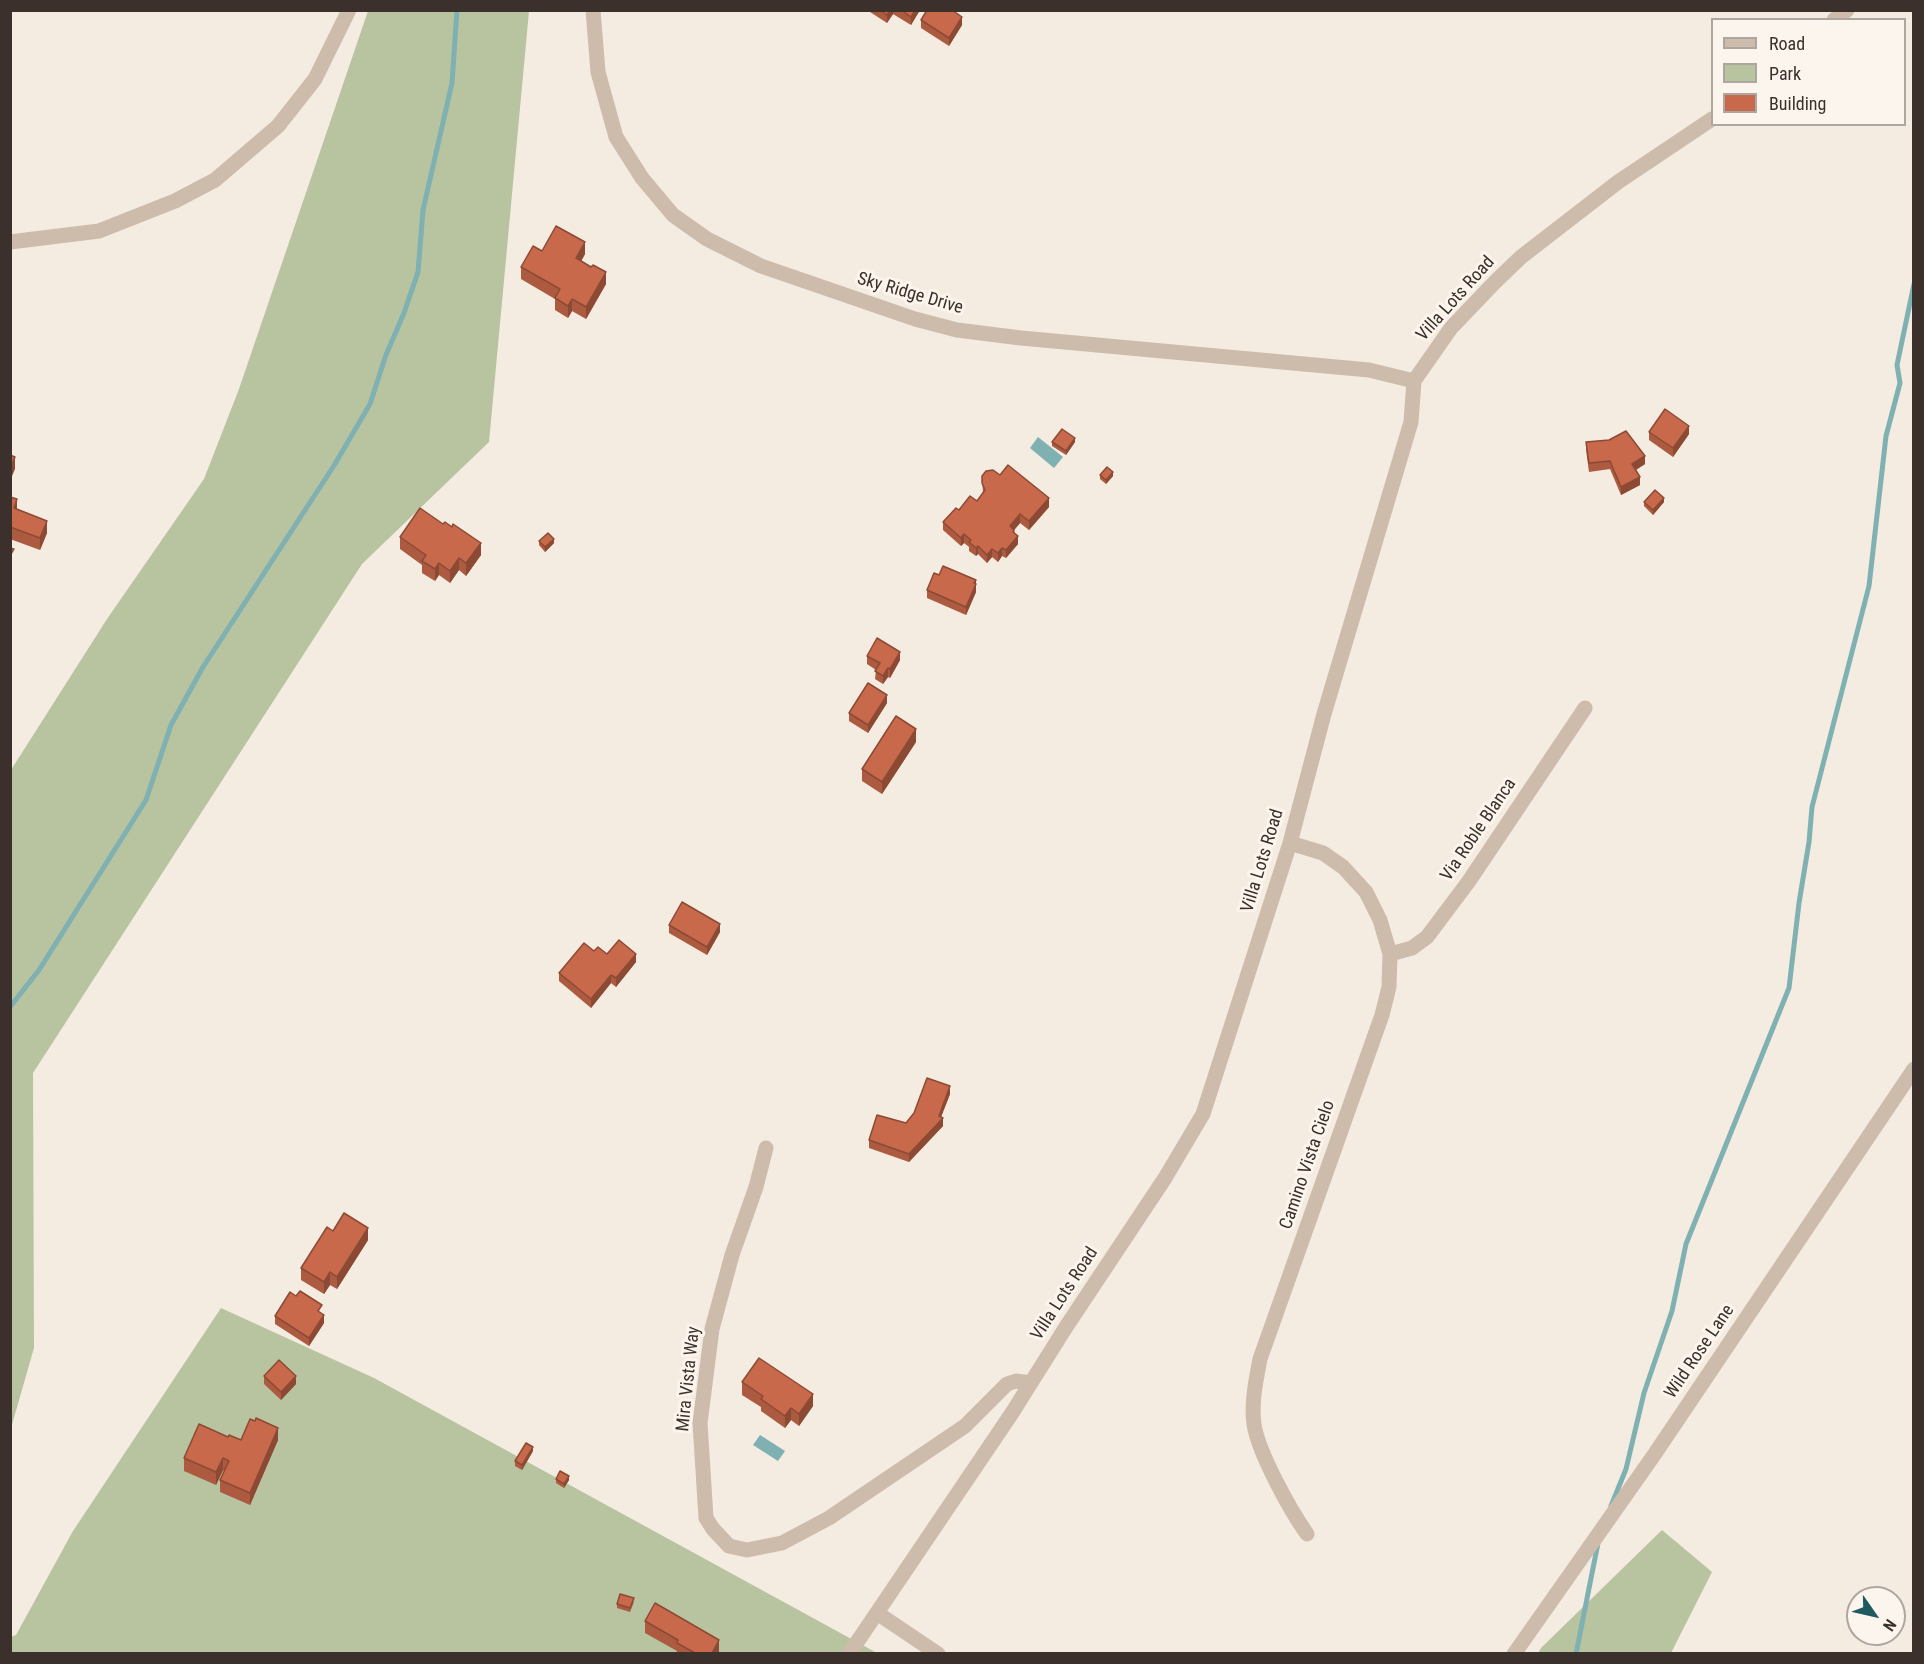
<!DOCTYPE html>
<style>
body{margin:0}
#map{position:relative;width:1924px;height:1664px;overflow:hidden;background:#f4ebe1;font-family:"Roboto Condensed",sans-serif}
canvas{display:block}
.frame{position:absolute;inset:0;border:12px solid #3b302b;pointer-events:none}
.legend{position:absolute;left:1711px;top:18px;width:195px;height:108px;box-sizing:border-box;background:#fbf5ee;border:2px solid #aea6a0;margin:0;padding:8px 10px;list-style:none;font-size:18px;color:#3b302b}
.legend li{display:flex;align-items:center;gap:12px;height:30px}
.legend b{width:30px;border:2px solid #aea6a0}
.north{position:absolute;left:1846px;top:1586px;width:60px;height:60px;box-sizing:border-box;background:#fbf5ee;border:2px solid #aea6a0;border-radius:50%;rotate:124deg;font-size:16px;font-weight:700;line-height:24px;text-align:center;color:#3b302b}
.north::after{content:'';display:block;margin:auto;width:21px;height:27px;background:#1f5a5e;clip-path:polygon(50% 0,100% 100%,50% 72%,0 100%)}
</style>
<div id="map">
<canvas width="1924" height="1664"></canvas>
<div class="frame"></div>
<ul class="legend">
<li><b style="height:8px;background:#cdbbac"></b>Road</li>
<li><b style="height:16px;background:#b8c4a0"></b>Park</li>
<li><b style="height:16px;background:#c8694b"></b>Building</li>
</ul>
<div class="north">N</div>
</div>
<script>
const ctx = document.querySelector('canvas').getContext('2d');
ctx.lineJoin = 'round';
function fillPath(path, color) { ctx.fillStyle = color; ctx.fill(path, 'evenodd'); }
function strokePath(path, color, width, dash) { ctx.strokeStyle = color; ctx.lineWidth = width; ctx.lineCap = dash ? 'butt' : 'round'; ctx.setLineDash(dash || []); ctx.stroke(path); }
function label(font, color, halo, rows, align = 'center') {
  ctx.font = font + ' "Roboto Condensed",sans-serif'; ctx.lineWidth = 6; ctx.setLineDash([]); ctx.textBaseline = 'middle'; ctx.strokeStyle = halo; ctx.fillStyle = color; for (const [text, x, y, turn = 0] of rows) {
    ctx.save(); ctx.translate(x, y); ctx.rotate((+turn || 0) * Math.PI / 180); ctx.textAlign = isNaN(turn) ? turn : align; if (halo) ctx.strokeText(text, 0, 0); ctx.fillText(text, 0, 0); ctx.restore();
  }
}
fillPath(new Path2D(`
 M368,11h161l-40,431 -127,122 -329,509 1,275 -23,80v-658l96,-151 97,-140 35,-90z
 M221,1308l153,70 503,275 -866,1 -1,-17 6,-2 57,-104z
 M1662,1530l50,42 -41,81h-133l3,-5z`), '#b8c4a0');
fillPath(new Path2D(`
 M1038,437l25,20 -9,11 -24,-20z
 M760,1435l25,16 -7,10 -25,-16z`), '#7fb0b2');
strokePath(new Path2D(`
 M10,1007l29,-37 107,-170 25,-75 32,-58 132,-203 35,-60 16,-49 18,-42 14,-41 5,-62 29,-127 5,-73
 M1611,1506l15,-37 18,-76 28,-82 14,-67 103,-256 10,-85 10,-61 3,-35 57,-221 17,-150 14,-53 -3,-18 17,-81
 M1576,1654l22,-111`), '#7fb0b2', 5);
strokePath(new Path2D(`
 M593,10l5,62 18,65 26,41 31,37 34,24 54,27 154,53 42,11 64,8 348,32 45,11
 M1834,20l13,-10
 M10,242l89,-11 76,-30 40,-21 63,-54 37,-47 34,-69
 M1290,843l33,10 20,14 23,25 14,28 10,34 -1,33 -7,28 -122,344c-4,21 -9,44 -6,65 4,28 36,86 53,110
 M1390,954l22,-6 15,-11 42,-56 116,-173
 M766,1148l-10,39 -24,68 -20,74 -12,94 6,95 7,11 16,17 18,4 35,-7 47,-25 136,-92 42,-42 9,-3 14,2
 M877,1613l61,41
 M849,1654l163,-241 54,-86 99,-149 38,-64 87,-271 34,-129 87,-292 3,-41 37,-53 44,-46 26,-25 97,-75 94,-63
 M1514,1654l140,-199 260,-386`), '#cdbbac', 15);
fillPath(new Path2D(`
 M867,10h53l-9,15 -18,-11 -6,9z
 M921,20l41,5 -13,21 -28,-18z
 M542,251l43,3 -4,7 25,23 -20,35 -14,-8 -4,7 -13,-8v-11l-34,-20v-12z
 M1649,432l40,2 -16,23 -24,-17z
 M1052,442h23l-9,13 -14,-9z
 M1586,442l59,22 -9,6 4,15 -19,10 -11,-26 -21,3 -3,-22z
 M1100,475l13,1 -7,8 -6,-5z
 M982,476l67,31 -20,23 -9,-7 -6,7 4,14 -12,14 -4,-2 -4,6 -6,-5 -5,6 -9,-9 -2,2 -7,-5v-4l-5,-4 -3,3 -18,-16v-8l34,-21 6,-8z
 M10,497l7,13 30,23 -7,17 -30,-11z
 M1644,502h20l-11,13 -9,-9z
 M400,537l81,18 -15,21 -7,-6 -9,13 -11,-8 -4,6 -13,-8v-8l-22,-16z
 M539,541l15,2 -9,9 -6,-7z
 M939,575l37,5v12l-10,23 -39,-17v-8z
 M867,656l33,4 -10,18 -2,-1 -5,7 -8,-5 1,-9 -9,-6z
 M887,703l-19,30 -19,-12v-8z
 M916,742l-34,52 -20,-13v-12z
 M669,925l51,7 -13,23 -38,-22z
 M594,951l42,11 -20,25 -5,-4 -20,25 -32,-27v-8z
 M950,1094l-9,23 2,9 -34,36 -40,-14v-8l37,-17z
 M333,1231l35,9 -31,49 -7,-4 -6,9 -23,-14v-12z
 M322,1314l2,9 -15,23 -34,-22v-8z
 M264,1376l32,8 -15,16 -17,-16z
 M742,1382l71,24 -14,20 -8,-6 -6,8 -24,-17v-4l-19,-12z
 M228,1437l13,3h37l-28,65 -30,-13v-12l4,-9 -1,-1 -7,15 -32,-14v-13z
 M533,1451l-11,19 -7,-4v-5z
 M556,1479l13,1 -5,8 -8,-5z
 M634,1602l-4,10 -13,-4v-4z
 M645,1621l74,31 -1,1h-41v-2l-32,-18z`), '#ac5a40');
fillPath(new Path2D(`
 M890,10h3v4l-6,9v-8z
 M915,10h5l-9,15v-8z
 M962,17v8l-13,21v-8z
 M585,242v12l-9,17v-13z
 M606,272v12l-20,35v-12z
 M572,299v12l-4,7v-12z
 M1689,426v8l-16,23v-9z
 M1075,438v4l-9,13v-4z
 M1645,456v8l-13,8v-8z
 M15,457v12l-5,12v-12z
 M1113,472v4l-7,8v-4z
 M1640,477v8l-19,10v-8z
 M1049,498v9l-20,23v-9z
 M1664,498v4l-11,13v-5z
 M17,499v12l-3,-3z
 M1020,514v9l-10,12v-9z
 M47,521v12l-7,17v-12z
 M964,534v9l-3,3v-8z
 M1018,536v8l-12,14v-8z
 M554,539v4l-9,9v-5z
 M481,543v12l-15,21v-13z
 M978,546v8l-2,2v-8z
 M1002,548v8l-4,6v-9z
 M992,549v8l-5,6v-8z
 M459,558v12l-9,13v-12z
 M439,563v12l-4,6v-12z
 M976,580v12l-10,23v-8z
 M900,652v8l-10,18v-9z
 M888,668v9l-5,7v-8z
 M887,695v8l-19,30v-8z
 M916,729v13l-34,52v-12z
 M720,924v8l-13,23v-8z
 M636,954v8l-20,25v-9z
 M611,975v8l-20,25v-9z
 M950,1086v8l-11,28 4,-4v8l-34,36v-8l30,-38z
 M368,1228v12l-31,49v-12z
 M330,1272v13l-6,9v-12z
 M324,1315v8l-15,23v-8z
 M296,1376v8l-15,16v-8z
 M813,1394v12l-14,20v-12z
 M791,1408v12l-6,8v-12z
 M278,1428v12l-28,65v-12z
 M533,1447v4l-11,19v-5z
 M223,1458v12l-7,15v-13z
 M569,1476v4l-5,8v-4z
 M719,1640v12l-1,1h-6z`), '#8c4a34');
const building = new Path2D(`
 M880,10h10l-3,5z
 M901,10h14l-4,7z
 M927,10h25l10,7 -13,21 -28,-18z
 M556,226l29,16 -9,16 15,9 2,-2 13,7 -20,35 -14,-8 -4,7 -13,-8 5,-9 -39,-22 12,-21 9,5z
 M1665,409l24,17 -16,22 -24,-16z
 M1062,429l13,9 -9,13 -14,-9z
 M1626,431l19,25 -13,8 8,13 -19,10 -11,-26 -21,2 -3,-21 23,-2z
 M10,455l5,2 -5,12z
 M1008,465l41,33 -20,23 -9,-7 -10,12 4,4 -1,2 5,4 -12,14 -4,-2 -4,5 -6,-4 -5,6 -9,-9 -2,2 -7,-6 2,-2 -7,-6 -3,4 -18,-16 13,-14 3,2 11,-14 7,5 8,-11 -3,-7v-7l4,-5 7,-1 7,5z
 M1107,467l6,5 -7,8 -6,-5z
 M1655,490l9,8 -11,12 -9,-8z
 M10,497l7,2 -3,9 33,13 -7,17 -30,-11z
 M420,508l23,16 2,-2 7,5 1,-3 28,19 -15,20 -7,-5 -9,13 -11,-8 -4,6 -13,-8 4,-6 -26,-18z
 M548,533l6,6 -9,8 -6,-6z
 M10,548l4,1 -4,7z
 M943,566l33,14 -2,3 2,1 -10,23 -39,-17 7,-17 5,2z
 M877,638l23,14 -10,17 -2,-1 -5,8 -8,-5 5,-8 -13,-7z
 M868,683l19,12 -19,30 -19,-12z
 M896,716l20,13 -34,53 -20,-13z
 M682,902l38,22 -13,23 -38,-22z
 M619,940l17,14 -20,24 -5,-3 -20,24 -32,-26 25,-30 10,8 4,-4 9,7z
 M927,1078l23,8 -11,30 4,2 -34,36 -40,-14 8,-25 29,8 8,-10z
 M344,1213l24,15 -31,49 -7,-5 -6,10 -23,-14 26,-41 6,4z
 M300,1291l22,14 -4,6 6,4 -15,23 -34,-22 15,-24 6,4z
 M759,1358l54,36 -14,20 -8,-6 -6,8 -24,-17 2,-3 -21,-14z
 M279,1360l17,16 -15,16 -17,-16z
 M256,1418l22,10 -28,65 -30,-13 9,-19 -6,-3 -7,14 -32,-14 15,-34 29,13 1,-2 12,5 9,-21 5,2z
 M526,1443l7,4 -11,18 -7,-4z
 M560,1471l9,5 -5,8 -8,-5z
 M620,1594l14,4 -4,10 -13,-4z
 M655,1603l64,37 -7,13h-17l-18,-10 1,-3 -33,-19z`);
fillPath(building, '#c8694b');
strokePath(building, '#8c4a34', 1.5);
label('18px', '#3b302b', '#fbf5ee', [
 ["Sky Ridge Drive",910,294,16],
 ["Villa Lots Road",1456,299,-48],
 ["Via Roble Blanca",1479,830,-56],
 ["Villa Lots Road",1263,861,-73],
 ["Camino Vista Cielo",1308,1165,-71],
 ["Villa Lots Road",1065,1294,-57],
 ["Wild Rose Lane",1700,1352,-56],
 ["Mira Vista Way",689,1379,-84]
]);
</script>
